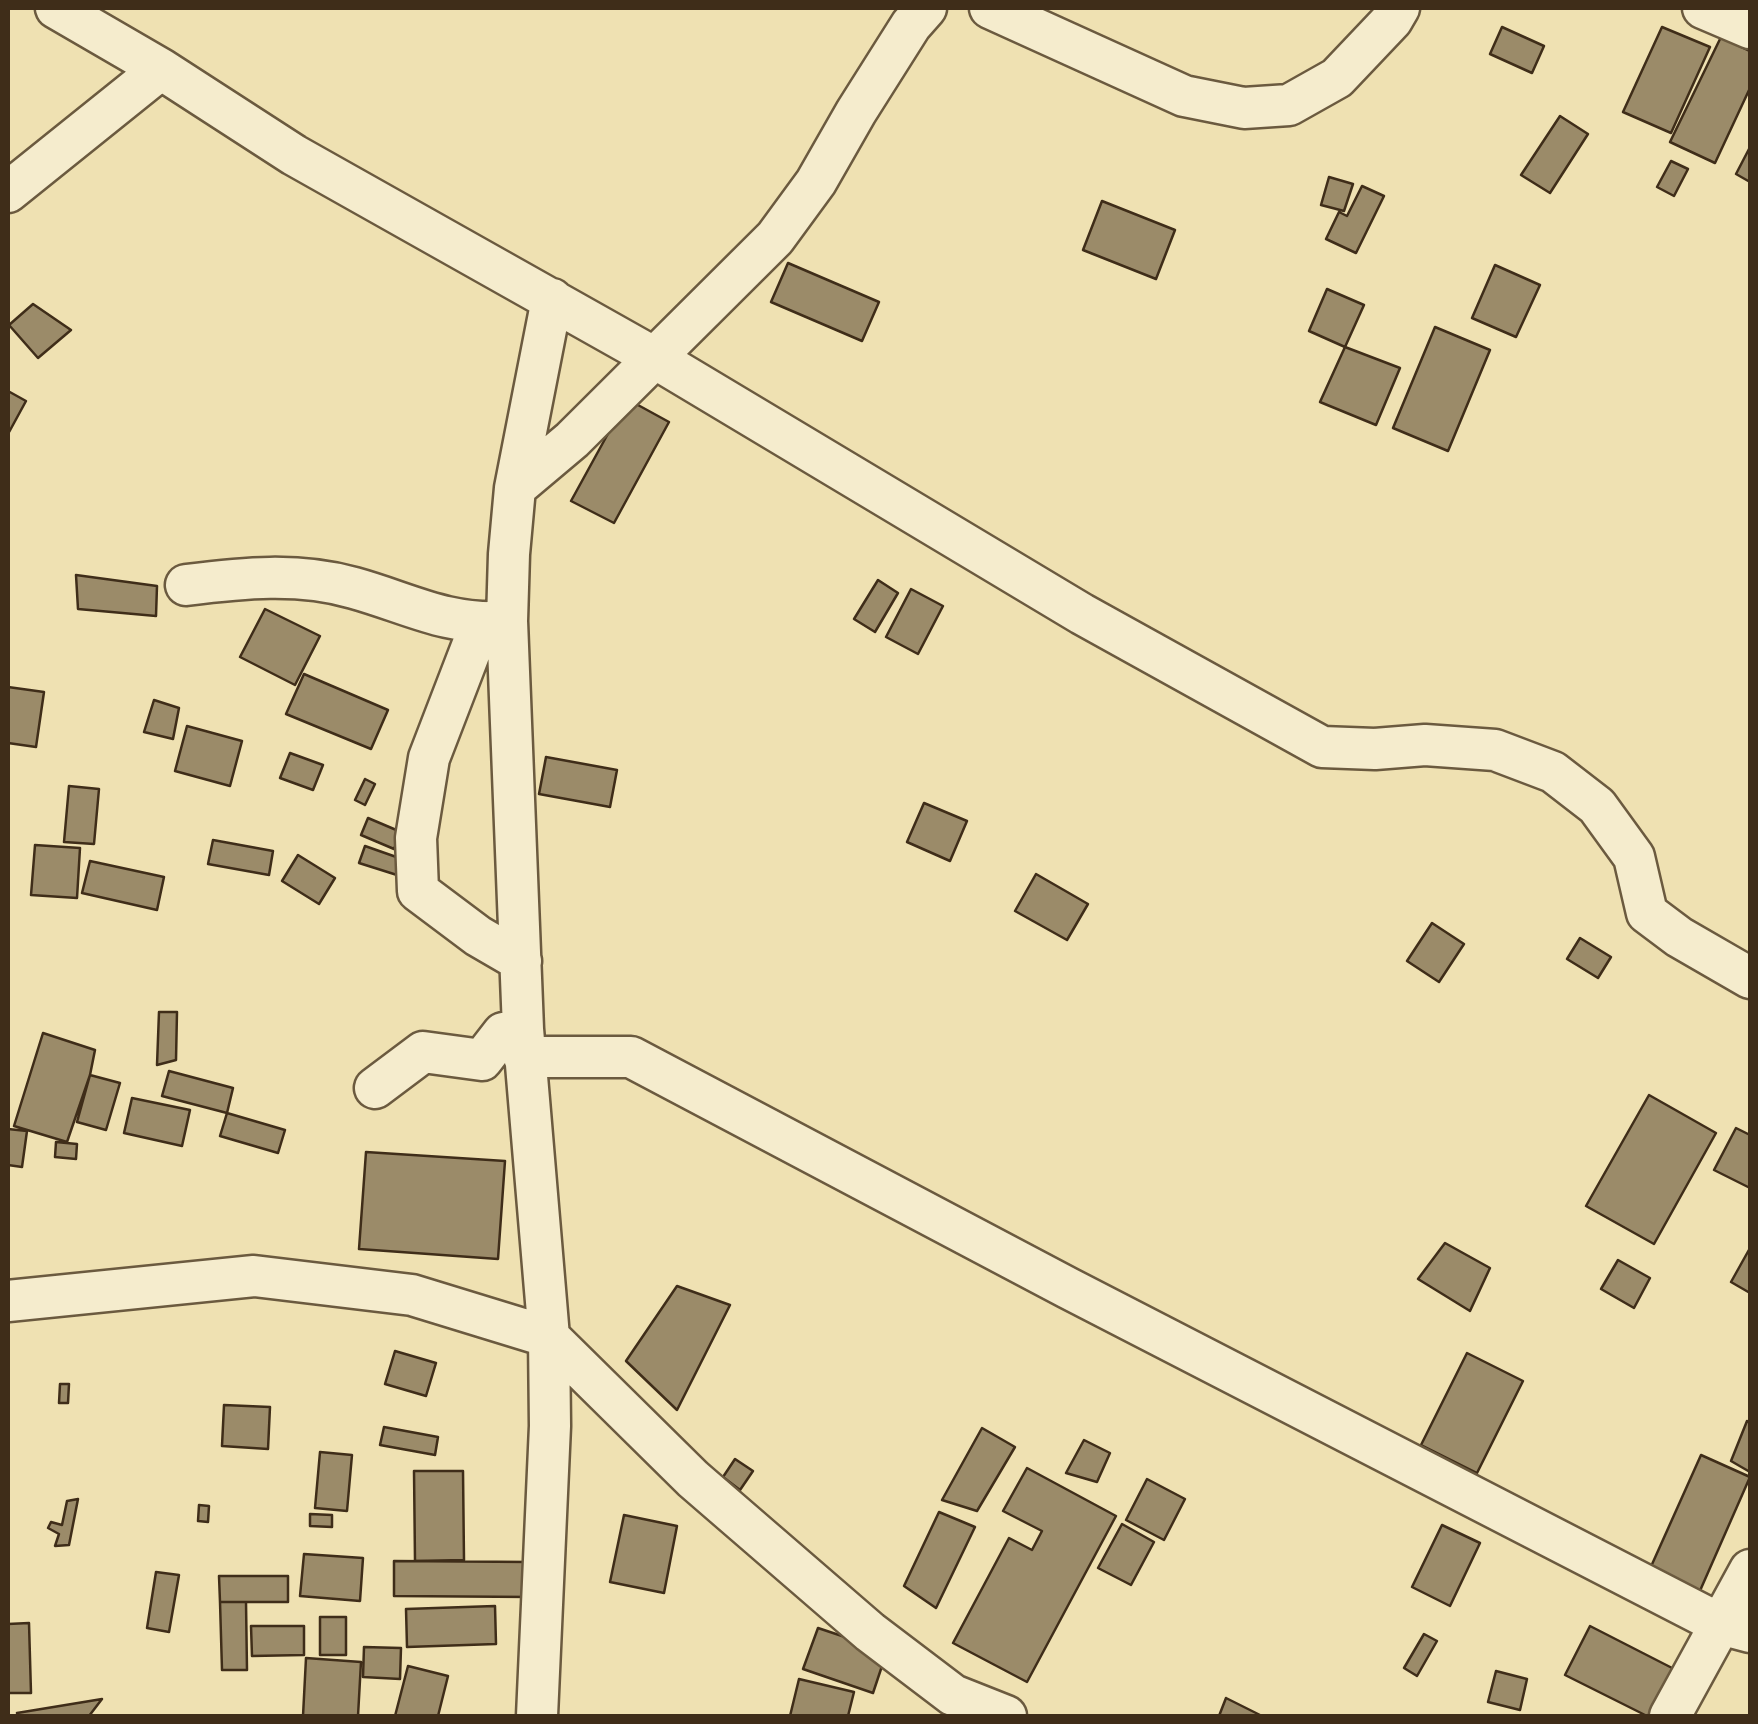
<!DOCTYPE html>
<style>
body{margin:0}
#map{position:relative;width:1758px;height:1724px;overflow:hidden;background:#efe1b2;font-family:"Libre Caslon Text",serif}
canvas{display:block}
.frame{position:absolute;inset:0;border:10px solid #3f2d19;pointer-events:none}
</style>
<div id="map">
<canvas width="1758" height="1724"></canvas>
<div class="frame"></div>
</div>
<script>
const ctx = document.querySelector('canvas').getContext('2d');
ctx.lineJoin = 'round';
function fillPath(path, color) { ctx.fillStyle = color; ctx.fill(path, 'evenodd'); }
function strokePath(path, color, width, dash) { ctx.strokeStyle = color; ctx.lineWidth = width; ctx.lineCap = dash ? 'butt' : 'round'; ctx.setLineDash(dash || []); ctx.stroke(path); }
const building = new Path2D(`
 M1502,27l42,19 -12,27 -42,-19z
 M1662,27l48,20 -39,86 -48,-21z
 M1721,37l29,14v37l-35,75 -45,-21z
 M1560,116l28,18 -38,59 -29,-18z
 M1749,149l1,1v32l-14,-8z
 M1671,161l17,8 -14,27 -17,-9z
 M1329,177l24,7 -9,27 -23,-6z
 M1362,186l22,10 -28,57 -30,-14 13,-27 8,4z
 M1102,201l73,29 -19,49 -73,-29z
 M788,263l91,39 -17,39 -91,-39z
 M1495,265l45,20 -24,52 -44,-19z
 M1327,289l37,16 -19,42 -36,-16z
 M33,304l38,26 -33,28 -29,-33z
 M1435,327l55,23 -42,101 -55,-23z
 M1345,347l55,21 -24,57 -56,-23z
 M8,391l18,10 -18,33z
 M627,399l42,23 -55,101 -43,-22z
 M76,575l81,11 -1,30 -78,-7z
 M878,580l20,13 -23,39 -21,-13z
 M911,589l32,17 -25,48 -32,-17z
 M265,609l55,27 -25,49 -55,-28z
 M304,674l84,36 -17,39 -85,-35z
 M8,687l36,5 -8,55 -28,-4z
 M154,700l25,8 -6,31 -29,-7z
 M187,726l55,15 -12,45 -55,-15z
 M290,753l33,12 -10,25 -33,-12z
 M546,757l71,13 -7,37 -71,-13z
 M365,779l10,5 -10,21 -10,-5z
 M69,786l30,3 -5,55 -30,-2z
 M924,803l43,18 -17,40 -43,-19z
 M368,818l33,14 -7,17 -33,-14z
 M213,840l60,11 -4,24 -61,-11z
 M35,845l45,3 -3,50 -46,-3z
 M365,846l37,13 -5,16 -38,-12z
 M298,855l37,23 -16,26 -37,-23z
 M90,861l74,16 -7,33 -75,-17z
 M1036,874l52,30 -21,36 -52,-29z
 M1432,923l32,21 -25,38 -32,-21z
 M1580,938l31,19 -13,21 -31,-19z
 M159,1012h18l-1,48 -19,5z
 M43,1033l52,17 -5,25 -23,67 -53,-16z
 M169,1071l64,17 -6,25 -65,-17z
 M90,1075l30,8 -14,47 -29,-8z
 M1649,1095l67,38 -62,111 -68,-38z
 M132,1098l58,12 -8,36 -58,-13z
 M227,1113l58,17 -7,23 -58,-17z
 M1736,1128l14,7v53l-36,-18z
 M8,1129l19,2 -5,36 -14,-2z
 M56,1142l21,2 -1,15 -21,-2z
 M366,1152l139,9 -7,98 -139,-10z
 M1445,1243l45,25 -20,43 -52,-32z
 M1750,1248v45l-19,-11z
 M1618,1260l32,18 -16,30 -33,-19z
 M677,1286l53,19 -53,105 -51,-49z
 M395,1351l41,12 -10,33 -41,-12z
 M1467,1353l56,28 -46,92 -56,-28z
 M60,1384h9l-1,19h-9z
 M224,1405l46,2 -2,42 -46,-3z
 M1747,1421l3,2v49l-19,-11z
 M384,1427l54,10 -3,18 -55,-10z
 M982,1428l33,19 -38,64 -35,-11z
 M1084,1440l26,13 -13,29 -31,-9z
 M320,1452l32,3 -5,56 -32,-3z
 M1701,1455l49,22 -51,116 -50,-22z
 M735,1459l18,12 -13,19 -17,-13z
 M1027,1468l89,48 -89,166 -74,-39 56,-105 23,12 10,-19 -39,-20z
 M414,1471h49l1,89 -49,1z
 M1147,1479l38,20 -21,41 -38,-20z
 M78,1499l-9,46 -14,1 4,-12 -11,-6 3,-6 11,3 5,-24z
 M199,1505l10,1 -1,16 -10,-1z
 M939,1512l36,15 -39,81 -32,-22z
 M310,1514l22,1v12l-22,-1z
 M624,1515l53,11 -13,67 -54,-11z
 M1122,1524l32,18 -23,43 -33,-17z
 M1442,1525l38,18 -30,63 -38,-19z
 M304,1554l59,4 -3,43 -60,-5z
 M394,1561l137,1v35l-137,-1z
 M156,1572l23,3 -10,57 -22,-4z
 M219,1576h69v26h-68z
 M220,1602h26l1,68h-25z
 M495,1606l1,38 -89,3 -1,-38z
 M320,1617h26v38h-26z
 M29,1623l2,70h-23v-69z
 M251,1626h53v29l-52,1z
 M1590,1626l86,44 -24,46h-5l-82,-41z
 M818,1628l69,23 -14,42 -70,-24z
 M1424,1634l13,7 -20,35 -13,-8z
 M364,1647l37,1 -1,31 -37,-2z
 M306,1658l55,4 -3,54h-55z
 M408,1666l40,10 -10,40h-43z
 M1496,1671l31,8 -7,31 -32,-8z
 M799,1679l55,13 -6,24h-58z
 M1226,1698l36,18h-43z
 M102,1699l-13,17h-71l-1,-3z`);
fillPath(building, '#9b8b69');
strokePath(building, '#3f2d19', 2.5);
const minor = new Path2D(`
 M56,8l105,61 133,86 359,202 429,257 240,133 53,2 50,-4 70,5 58,22 44,34 37,51 13,56 32,24 71,41
 M990,8l194,88 60,12 45,-3 48,-27 55,-58 7,-12
 M1703,8l47,20
 M8,192l153,-123
 M515,488l57,-48 203,-202 41,-56 40,-70 55,-87 15,-17
 M186,585c56,-7 112,-13 168,3 54,15 91,37 149,34
 M481,623l-52,135 -13,80 2,53 60,45 43,25
 M524,1057h107l437,231 652,336 30,8
 M375,1088l48,-36 59,8 21,-27 20,-4
 M8,1301l246,-25 158,19 137,42 144,142 177,153 83,63 53,21
 M537,1716l13,-290 -1,-89 -26,-308 -16,-408 2,-67 6,-66 37,-189
 M1670,1716l80,-146`);
strokePath(minor, '#6b5a3f', 45);
strokePath(minor, '#f5eccd', 40);
</script>
